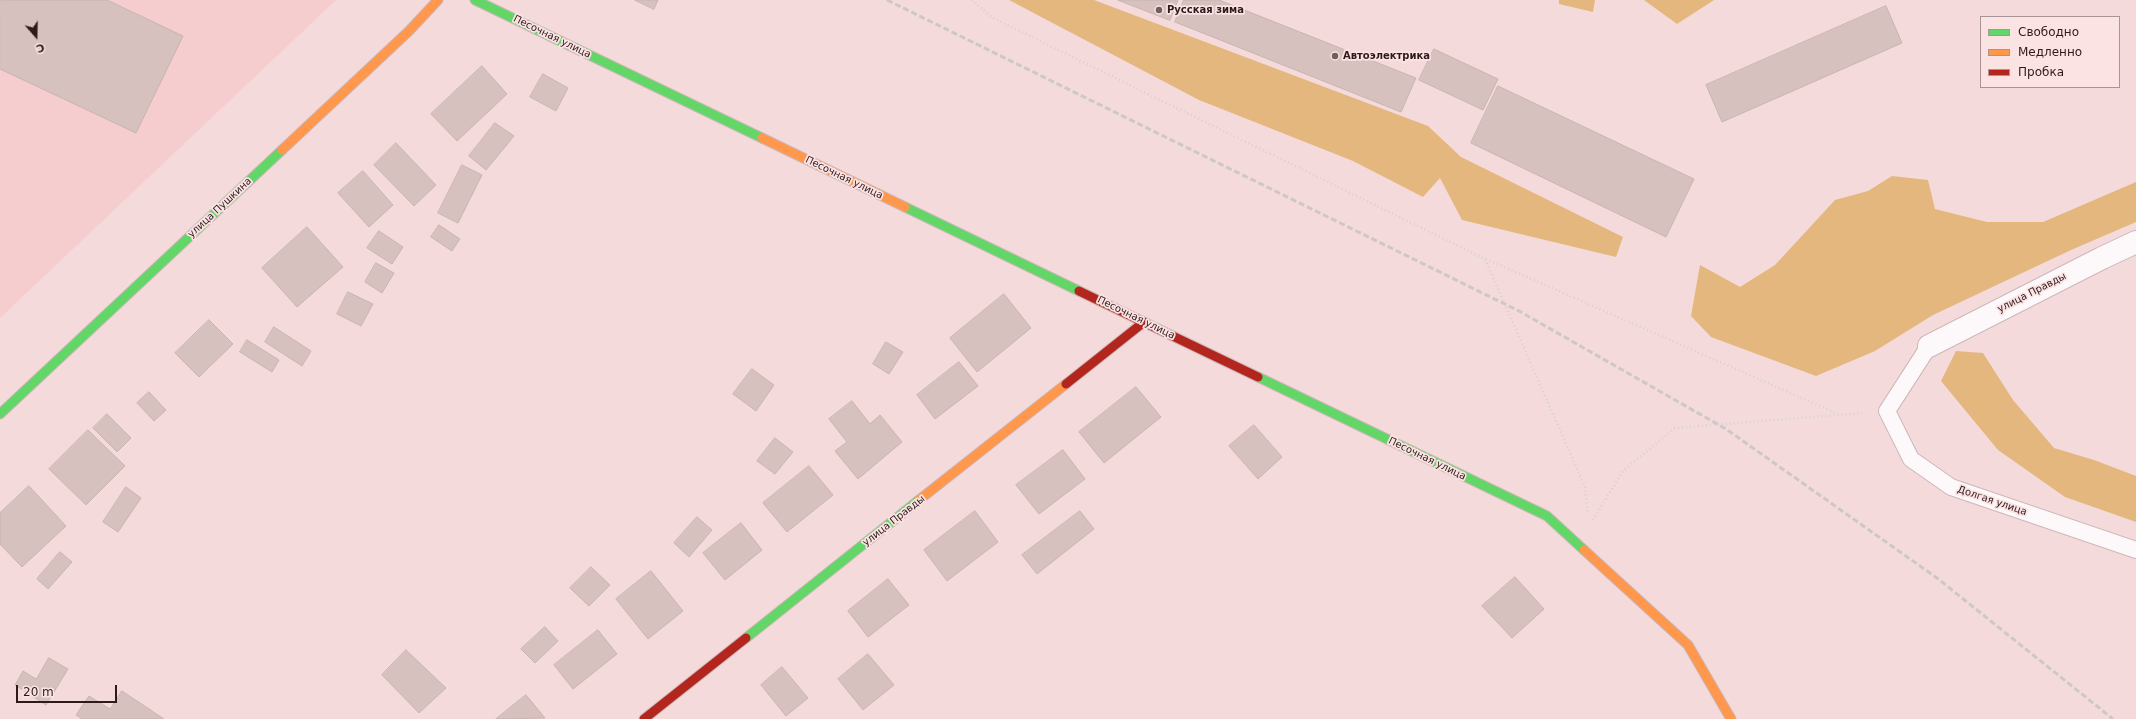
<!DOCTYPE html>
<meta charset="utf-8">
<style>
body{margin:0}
#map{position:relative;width:2136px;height:719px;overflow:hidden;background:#f4dadb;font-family:"DejaVu Sans",sans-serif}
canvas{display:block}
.legend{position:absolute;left:1980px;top:16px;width:140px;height:72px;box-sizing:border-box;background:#fbe3e4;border:1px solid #a99394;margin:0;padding:5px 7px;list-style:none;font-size:12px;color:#2f1a1b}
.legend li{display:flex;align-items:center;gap:8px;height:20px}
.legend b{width:20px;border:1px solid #a99394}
.north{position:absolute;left:16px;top:16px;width:40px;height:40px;-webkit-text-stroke:3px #fbe3e4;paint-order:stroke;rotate:160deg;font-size:11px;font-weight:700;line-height:16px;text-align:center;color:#2f1a1b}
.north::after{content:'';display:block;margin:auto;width:14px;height:18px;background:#2f1a1b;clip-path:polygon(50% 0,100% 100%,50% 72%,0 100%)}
.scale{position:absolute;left:16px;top:685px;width:101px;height:18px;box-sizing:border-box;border:2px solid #2f1a1b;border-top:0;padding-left:5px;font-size:12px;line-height:14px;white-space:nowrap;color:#2f1a1b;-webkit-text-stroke:3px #fbe3e4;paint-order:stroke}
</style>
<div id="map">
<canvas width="2136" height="719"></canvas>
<ul class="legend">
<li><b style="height:5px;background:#63d668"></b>Свободно</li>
<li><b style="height:5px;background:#ff974d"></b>Медленно</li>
<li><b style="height:5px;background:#b3261e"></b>Пробка</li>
</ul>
<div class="north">С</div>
<div class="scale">20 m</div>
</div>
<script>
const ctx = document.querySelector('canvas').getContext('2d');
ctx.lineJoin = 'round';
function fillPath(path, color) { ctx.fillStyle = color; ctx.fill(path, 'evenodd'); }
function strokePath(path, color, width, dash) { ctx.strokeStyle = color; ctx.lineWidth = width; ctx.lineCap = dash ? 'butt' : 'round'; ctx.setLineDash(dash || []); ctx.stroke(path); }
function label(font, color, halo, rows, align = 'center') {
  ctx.font = font + ' "DejaVu Sans",sans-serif'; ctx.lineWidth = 3.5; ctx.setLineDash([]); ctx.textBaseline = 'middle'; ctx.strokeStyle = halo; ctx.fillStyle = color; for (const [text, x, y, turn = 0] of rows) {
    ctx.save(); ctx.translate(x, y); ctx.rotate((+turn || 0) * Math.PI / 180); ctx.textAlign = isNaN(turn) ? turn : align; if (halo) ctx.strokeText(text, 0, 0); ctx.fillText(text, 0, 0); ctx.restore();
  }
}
fillPath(new Path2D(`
 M0,0h336l-336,318z`), '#f6cdce');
fillPath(new Path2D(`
 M1009,0h85l334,126 33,31 162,80 -7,20 -154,-37 -22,-42 -17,19 -70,-36 -154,-61z
 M1559,0h36l-2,12 -34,-8z
 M1644,0h70l-37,24z
 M1892,176l36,4 7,29 52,13h56l93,-40v40l-65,28 -138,65 -58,36 -59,25 -105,-39 -20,-21 9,-51 40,22 35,-22 60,-65 33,-9z
 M1956,351l27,2 30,47 41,48 40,12 42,16v46l-71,-25 -67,-47 -57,-69z`), '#e4b77e');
const building = new Path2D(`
 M0,0h107l76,36 -47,97 -136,-64z
 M635,0h23l-4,9z
 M1118,0h60l-8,20z
 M1184,0h35l197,78 -15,34 -226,-90z
 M1886,6l16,37 -180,79 -16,-37z
 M1434,49l64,30 -15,31 -64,-30z
 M482,66l25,28 -50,47 -26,-27z
 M543,74l25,14 -12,23 -26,-14z
 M1498,86l196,93 -28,58 -195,-94z
 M495,123l19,13 -28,34 -17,-14z
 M396,143l40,42 -22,21 -40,-41z
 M462,165l20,10 -24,48 -20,-10z
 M363,171l30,34 -24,22 -31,-34z
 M439,225l21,14 -8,12 -21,-14z
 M307,227l36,40 -46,40 -35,-39z
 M379,231l24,16 -11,17 -25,-16z
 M376,263l18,10 -12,20 -17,-11z
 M348,292l25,12 -12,22 -24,-12z
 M1004,294l27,34 -54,44 -27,-34z
 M209,320l24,24 -34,33 -24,-24z
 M274,327l37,24 -9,15 -37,-24z
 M247,340l32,20 -7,12 -32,-20z
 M886,342l17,10 -14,22 -16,-10z
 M959,362l19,24 -43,33 -18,-24z
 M752,369l22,16 -18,26 -23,-17z
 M1136,387l25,30 -57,46 -25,-31z
 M149,392l17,18 -12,11 -17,-18z
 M852,401l18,23 10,-9 22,27 -44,37 -23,-28 12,-9 -18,-23z
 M107,414l24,24 -14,14 -24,-24z
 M1254,425l28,32 -24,22 -29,-33z
 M88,430l37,36 -39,39 -37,-36z
 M775,438l18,14 -18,22 -18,-13z
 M1063,450l22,29 -46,35 -23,-29z
 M809,466l24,29 -46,37 -24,-29z
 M29,486l37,40 -44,41 -22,-23v-31z
 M126,487l15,11 -23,34 -15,-10z
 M975,511l23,31 -51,39 -23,-31z
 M1080,511l14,18 -57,45 -15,-19z
 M697,517l15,13 -23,27 -15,-14z
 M741,523l21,27 -37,30 -22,-27z
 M60,552l12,10 -24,27 -11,-10z
 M591,567l19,18 -21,21 -19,-18z
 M651,571l32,40 -35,28 -32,-40z
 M1515,577l29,32 -32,29 -30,-32z
 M888,579l21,26 -41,32 -20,-26z
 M545,627l13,14 -23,22 -14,-14z
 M598,630l19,24 -44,35 -19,-24z
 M406,650l40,38 -27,25 -37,-38z
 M868,654l26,31 -31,25 -25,-31z
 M49,658l19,11 -22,36 -31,-20 8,-14 13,8z
 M782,667l26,31 -22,18 -25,-31z
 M122,691l42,28h-82l-6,-4 13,-19 21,13z
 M526,695l19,23 -49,1z`);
fillPath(building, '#d6c1be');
strokePath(building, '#c9b4b2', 1);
const lane = new Path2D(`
 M1929,346l-42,65 24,48 40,28 185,63`);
const street = new Path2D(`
 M1929,346l173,-88 34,-16`);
const fast = new Path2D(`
 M475,0l287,138
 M905,207l174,84
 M1258,377l289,139 37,34
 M0,414l282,-264
 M746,638l173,-138`);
const slow = new Path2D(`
 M762,138l143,69
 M282,150l127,-119 29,-31
 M919,500l147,-116
 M1584,550l104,95 43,74`);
const jam = new Path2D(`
 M1079,291l179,86
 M1066,384l78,-62
 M644,719l102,-81`);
strokePath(lane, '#cdb7b8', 18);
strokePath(street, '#cdb7b8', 24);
strokePath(fast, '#cdb7b8', 11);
strokePath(slow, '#cdb7b8', 11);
strokePath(jam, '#cdb7b8', 11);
strokePath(new Path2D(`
 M972,0l21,18 492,241 100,228 3,27
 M1486,259l352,155
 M1593,520l30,-49 52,-43 187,-15`), '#d8d0d0', 2.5, [1, 3]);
strokePath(lane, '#fdf9fa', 16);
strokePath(street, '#fdf9fa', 22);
strokePath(fast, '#63d668', 9);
strokePath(slow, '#ff974d', 9);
strokePath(jam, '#b3261e', 9);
strokePath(new Path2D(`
 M887,0l632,311 207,118 211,149 176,141`), '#cfc7c7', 3, [6, 3]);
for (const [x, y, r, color] of [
 [1159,10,4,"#745d5e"],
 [1335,56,4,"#745d5e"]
]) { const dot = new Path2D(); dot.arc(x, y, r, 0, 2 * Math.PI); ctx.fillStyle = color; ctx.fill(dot); strokePath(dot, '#fbe3e4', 1.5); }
label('bold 10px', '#2f1a1b', '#fbe3e4', [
 ["Русская зима",1167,10],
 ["Автоэлектрика",1343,56]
], 'left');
label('10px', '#2f1a1b', '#fbe3e4', [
 ["Песочная улица",552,37,26],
 ["Песочная улица",844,178,26],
 ["улица Пушкина",220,208,-43],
 ["улица Правды",2032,293,-27],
 ["Песочная улица",1136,318,26],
 ["Песочная улица",1427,459,26],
 ["Долгая улица",1992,501,19],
 ["улица Правды",894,521,-38]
]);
</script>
